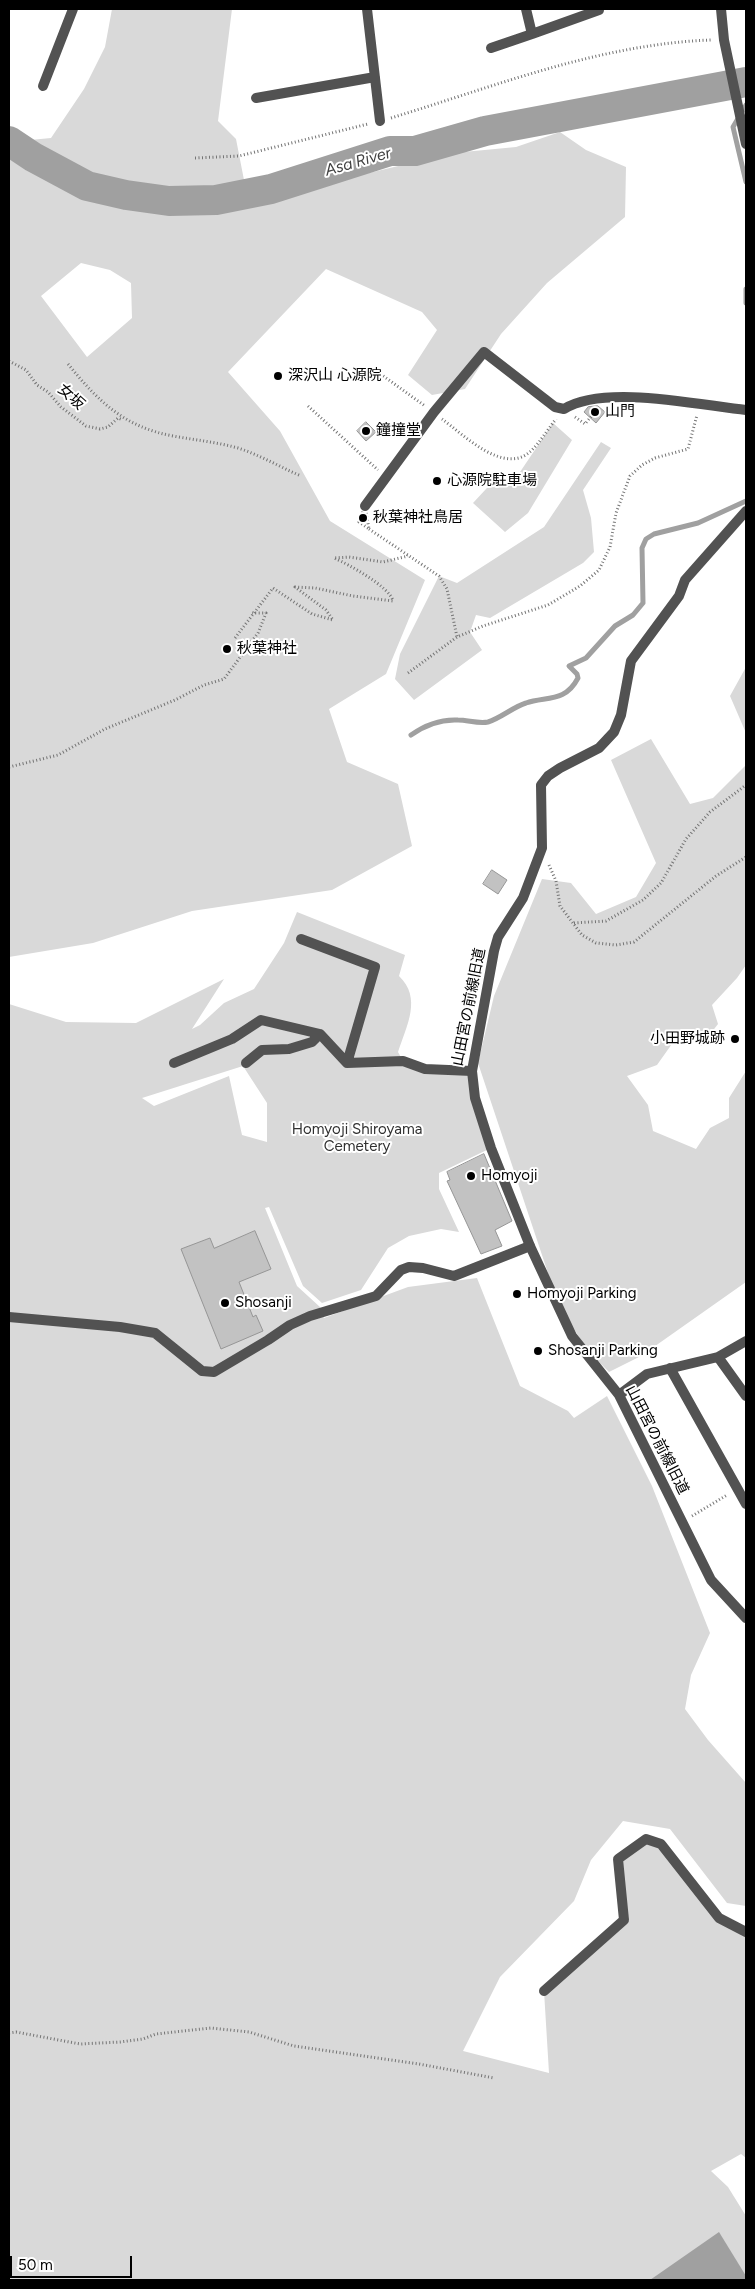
<!DOCTYPE html>
<meta charset="utf-8">
<style>
body{margin:0}
#map{position:relative;width:755px;height:2289px;overflow:hidden;background:#fff;font-family:Figtree,sans-serif}
canvas{display:block}
.frame{position:absolute;inset:0;border:10px solid #000;pointer-events:none}
.scale{position:absolute;left:10px;top:2256px;width:122px;height:22px;box-sizing:border-box;border:2px solid #000;border-top:0;padding-left:6px;font-size:15px;line-height:18px;white-space:nowrap;color:#000;-webkit-text-stroke:4px #fff;paint-order:stroke}
</style>
<div id="map">
<canvas width="755" height="2289"></canvas>
<div class="frame"></div>
<div class="scale">50 m</div>
</div>
<script>
const ctx = document.querySelector('canvas').getContext('2d');
ctx.lineJoin = 'round';
function fillPath(path, color) { ctx.fillStyle = color; ctx.fill(path, 'evenodd'); }
function strokePath(path, color, width, dash) { ctx.strokeStyle = color; ctx.lineWidth = width; ctx.lineCap = dash ? 'butt' : 'round'; ctx.setLineDash(dash || []); ctx.stroke(path); }
function label(font, color, halo, rows, align = 'center') {
  ctx.font = font + ' Figtree,"Noto Sans JP",sans-serif'; ctx.lineWidth = 4; ctx.setLineDash([]); ctx.textBaseline = 'middle'; ctx.strokeStyle = halo; ctx.fillStyle = color; for (const [text, x, y, turn = 0] of rows) {
    ctx.save(); ctx.translate(x, y); ctx.rotate((+turn || 0) * Math.PI / 180); ctx.textAlign = isNaN(turn) ? turn : align; if (halo) ctx.strokeText(text, 0, 0); ctx.fillText(text, 0, 0); ctx.restore();
  }
}
fillPath(new Path2D(`
 M112,9h120l-14,112 18,18 8,41 11,20 198,-47 63,-6 44,-15 26,18 40,17 -1,50 -78,66 -46,51 -36,55 -33,6 -24,-20 29,-45 -15,-18 -96,-43 -98,103 52,59 50,90 95,59 -39,94 -57,35 18,53 51,22 14,62 -80,44 -140,21 -99,32 -84,14v-815l42,-4 33,-49 21,-42zM81,263l29,7 21,13 1,35 -45,39 -46,-61z
 M553,423l19,17 -44,73 -23,19 -32,-29 26,-28h19z
 M601,442l10,6 -28,42 8,28 3,34 -11,11 -93,55 -14,-3 -6,17 12,18 -68,50 -19,-21 5,-25 39,-78 18,7 87,-56z
 M746,667v66l-16,-37z
 M651,739l39,65 23,-6 33,-33v200l-9,13 -25,27 6,19 -17,22 -22,-12 -22,31 -30,11 21,29 5,26 43,18 14,-21 19,-10v-20l17,-27v211l-105,74 -32,16 -22,-22 -29,-47 -80,-240 16,-67 48,-117 29,4 25,31 40,-17 20,-34 -45,-103z
 M297,912l108,43 -6,21c23,22 8,49 -1,76l5,9 69,10 19,77 -52,25v16l20,43 -18,-3 -32,7 -21,12 -27,42 -39,13 -19,-17 -34,-79 -4,1 32,78 23,21 4,11 84,-31 69,-9 43,108 48,25 6,7 33,-22 45,90 58,147 -19,42 -6,34 23,31 38,43v123l-19,-3 -57,-74 -47,-8 -32,39 -17,41 -74,76 -37,74 86,22 -5,-82 80,-71 -6,-61 28,-20 15,5 58,74 27,14v226l-5,-4 -30,17 17,16 18,29v64h-737v-1276l57,18 70,1 88,-44 -32,50 8,-4 24,-22 30,-14 30,-46zM243,1066l24,37v39l-25,-7 -13,-59 -75,30 -12,-8z`), '#d9d9d9');
fillPath(new Path2D(`
 M719,2232l27,44v4h-96z`), '#a0a0a0');
strokePath(new Path2D(`
 M746,105l-13,22 13,55
 M746,289v14
 M411,735c14,-10 29,-16 47,-15 10,0 20,4 30,2 13,-4 25,-15 38,-19 20,-7 39,0 52,-25l-1,-4 -8,-8 17,-8 29,-32 18,-11 10,-12 -1,-55 4,-9 8,-5 44,-11 48,-22`), '#a0a0a0', 5);
strokePath(new Path2D(`
 M9,141l24,16 54,29 39,9 43,6 47,-1 55,-11 119,-38h25l70,-20 261,-49`), '#a0a0a0', 30);
const building = new Path2D(`
 M598,406l7,6 -9,11 -12,-11 4,-5z
 M366,422l10,10 -10,9 -9,-10z
 M492,870l15,10 -9,14 -15,-10z
 M484,1154l28,67 -17,9 7,16 -21,8 -34,-73 3,-1 -3,-8z
 M255,1231l16,38 -32,13 14,35 3,-2 7,16 -42,18 -40,-100 29,-11 4,10z`);
fillPath(building, '#c2c2c2');
strokePath(building, '#969696', 1);
strokePath(new Path2D(`
 M391,118c105,-32 209,-74 320,-78
 M195,158l44,-2 129,-32
 M9,361l17,9 11,15 11,7 13,15 25,19 14,3 8,-2 10,-9 5,2
 M68,364c30,37 56,63 105,72 22,4 43,6 65,12 22,7 42,19 63,28
 M359,378l16,-8 50,36
 M308,406l70,64
 M575,417l10,7 9,-11
 M442,419c22,16 63,58 90,31 9,-9 16,-21 24,-31
 M365,506l4,23 -10,-7z
 M369,529l70,47 8,13 10,48
 M235,638l38,-50 39,26 21,6 -7,-10 -31,-23 20,1 38,8 40,5c-3,-14 -45,-37 -59,-43l15,-1 34,5 25,-6
 M408,673l49,-36 26,-11 65,-21 32,-19 19,-16 11,-23 6,-34 14,-37 12,-11 13,-7 33,-9 9,-34
 M9,767l49,-12 47,-26 70,-29 29,-15 20,-6 34,-46 8,-20h-14
 M549,865l7,16 4,25 22,29 14,8 20,2 18,-3 82,-66 30,-19
 M574,923l32,-2 37,-21 18,-17 25,-44 24,-27 36,-27
 M692,1516l35,-21
 M9,2033l7,-1 64,12 40,-2 23,-3 13,-5 55,-6 38,4 45,14 125,18 75,14`), '#747474', 3, [1, 2.5]);
strokePath(new Path2D(`
 M301,939l74,28 -28,96
 M174,1063l58,-24 29,-19 59,14 27,29 56,-2 22,8 47,2
 M246,1063l16,-13 27,-1 23,-7 8,-8
 M9,1317l111,10 35,6 47,38 12,1 54,-32 22,-15 20,-9 66,-20 25,-26 8,-3 14,1 31,8 76,-30
 M544,1991l80,-71 -6,-61 28,-20 15,5 58,74 27,14`), '#525252', 10);
strokePath(new Path2D(`
 M367,9l13,112
 M526,9l6,25 67,-24v-1
 M721,9l3,31 22,104
 M491,48l41,-14
 M43,86l30,-77
 M256,98l119,-21
 M365,506l69,-94 50,-60 71,55 9,2c40,-25 135,-4 182,1
 M746,511l-61,69 -6,16 -48,65 -10,54 -7,17 -15,16 -39,20 -12,8 -7,9 1,63 -19,50 -25,39 -4,14 -22,120 3,27 16,50 39,98 42,90 47,59 92,185 35,38
 M718,1357l28,39
 M670,1368l76,136
 M619,1395l28,-21 71,-17 28,-16`), '#525252', 10);
for (const [x, y, r, color] of [
 [278,376,5,"#000"],
 [595,412,5,"#000"],
 [366,431,5,"#000"],
 [437,481,5,"#000"],
 [363,518,5,"#000"],
 [227,649,5,"#000"],
 [735,1039,5,"#000"],
 [471,1176,5,"#000"],
 [517,1294,5,"#000"],
 [225,1303,5,"#000"],
 [538,1351,5,"#000"]
]) { const dot = new Path2D(); dot.arc(x, y, r, 0, 2 * Math.PI); ctx.fillStyle = color; ctx.fill(dot); strokePath(dot, '#fff', 2); }
label('15px', '#000', '#fff', [
 ["深沢山 心源院",288,376],
 ["山門",605,412],
 ["鐘撞堂",376,431],
 ["心源院駐車場",447,481],
 ["秋葉神社鳥居",373,518],
 ["秋葉神社",237,649],
 ["小田野城跡",725,1039,"right"],
 ["Homyoji",481,1176],
 ["Homyoji Parking",527,1294],
 ["Shosanji",235,1303],
 ["Shosanji Parking",548,1351]
], 'left');
label('15px', '#000', '#fff', [
 ["女坂",71,397,42],
 ["山田宮の前線旧道",469,1007,-79],
 ["山田宮の前線旧道",657,1440,63]
]);
label('15px', '#303030', '#fff', [
 ["Homyoji Shiroyama",357,1130],
 ["Cemetery",357,1147]
]);
label('italic 16px', '#414141', '#fff', [
 ["Asa River",358,162,-16]
]);
</script>
